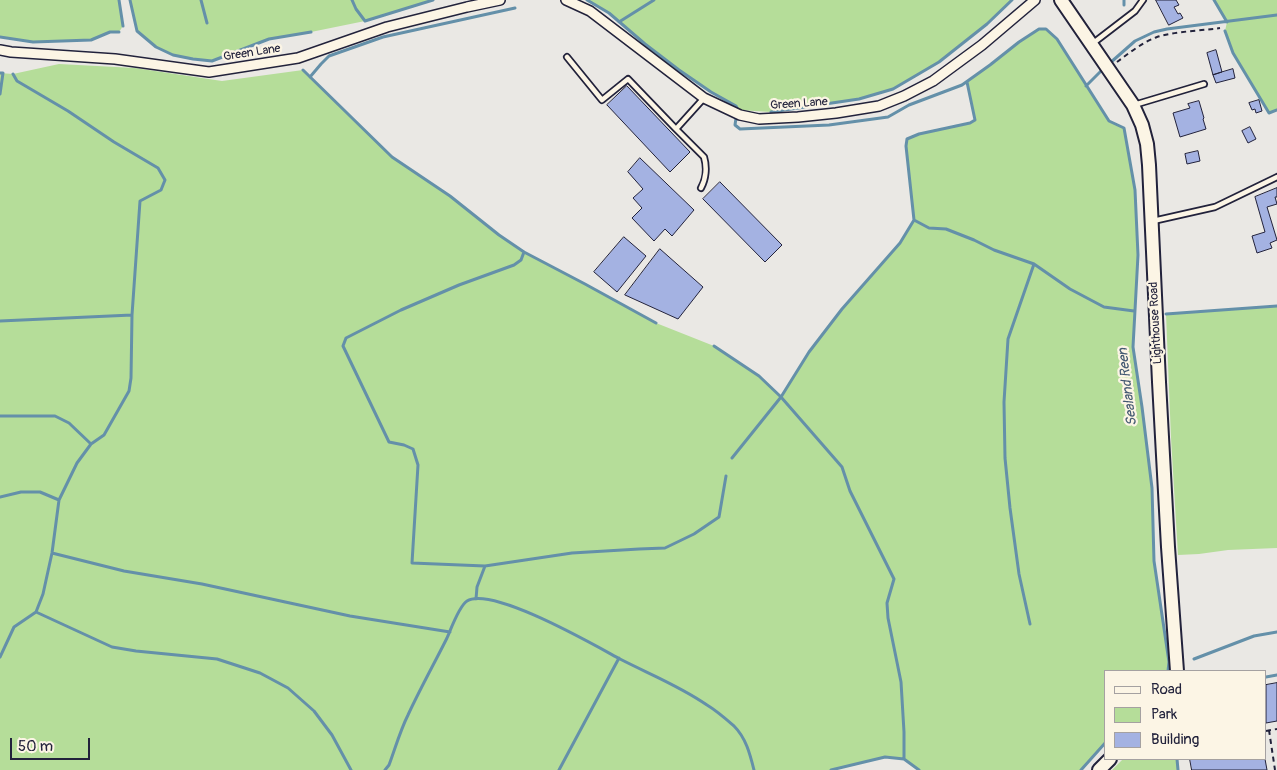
<!DOCTYPE html>
<style>
body{margin:0}
#map{position:relative;width:1277px;height:770px;overflow:hidden;background:#eae8e4;font-family:Pangolin,sans-serif}
canvas{display:block}
.legend{position:absolute;left:1104px;top:670px;width:162px;height:90px;box-sizing:border-box;background:#fcf5e5;border:1px solid #a5a1a1;margin:0;padding:6px 9px;list-style:none;font-size:15px;color:#22223b}
.legend li{display:flex;align-items:center;gap:10px;height:25px}
.legend b{width:25px;border:1px solid #a5a1a1}
.scale{position:absolute;left:10px;top:738px;width:80px;height:22px;box-sizing:border-box;border:2px solid #22223b;border-top:0;padding-left:6px;font-size:15px;line-height:18px;white-space:nowrap;color:#22223b;-webkit-text-stroke:4px #fcf5e5;paint-order:stroke}
</style>
<div id="map">
<canvas width="1277" height="770"></canvas>
<ul class="legend">
<li><b style="height:6px;background:#fcf5e5"></b>Road</li>
<li><b style="height:14px;background:#b5dd99"></b>Park</li>
<li><b style="height:14px;background:#a4b2e2"></b>Building</li>
</ul>
<div class="scale">50 m</div>
</div>
<script>
const ctx = document.querySelector('canvas').getContext('2d');
ctx.lineJoin = 'round';
function fillPath(path, color) { ctx.fillStyle = color; ctx.fill(path, 'evenodd'); }
function strokePath(path, color, width, dash) { ctx.strokeStyle = color; ctx.lineWidth = width; ctx.lineCap = dash ? 'butt' : 'round'; ctx.setLineDash(dash || []); ctx.stroke(path); }
function label(font, color, halo, rows, align = 'center') {
  ctx.font = font + ' Pangolin,sans-serif'; ctx.lineWidth = 4.5; ctx.setLineDash([]); ctx.textBaseline = 'middle'; ctx.strokeStyle = halo; ctx.fillStyle = color; for (const [text, x, y, turn = 0] of rows) {
    ctx.save(); ctx.translate(x, y); ctx.rotate((+turn || 0) * Math.PI / 180); ctx.textAlign = isNaN(turn) ? turn : align; if (halo) ctx.strokeText(text, 0, 0); ctx.fillText(text, 0, 0); ctx.restore();
  }
}
fillPath(new Path2D(`
 M0,0h119l4,26 -4,6h-9l-19,8 -58,2 -33,-5z
 M130,0h303l-68,21 -54,11 -42,7 -57,22 -39,-6 -17,-8 -19,-16z
 M587,0h425l-25,24 -48,38 -46,27 -34,10 -51,8 -37,5 -33,-2 -2,-4 -25,-14 -32,-22 -34,-26 -36,-31z
 M1214,0h63v110l-8,3 -36,-60 -8,-22 2,-9z
 M1039,29h7l11,10 52,82 15,7 11,62 3,65 -5,92 9,60 10,81 2,73 15,101 -1,9h-62v71l-25,28h-162l-15,-11 -19,-2 -54,13h-831v-697l13,1 46,-10 76,4 87,13 81,-11 89,87 58,39 49,39 25,17 61,32 71,39 58,23 45,30 22,20 28,-44 33,-43 58,-66 14,-23 -8,-74 1,-7 12,-5 51,-10 5,-4 -8,-38c24,-17 47,-37 72,-53z
 M1277,306v242l-49,2 -29,4 -21,1 -7,-117 -5,-124z
 M1123,759h54l1,11h-66z`), '#b5dd99');
strokePath(new Path2D(`
 M119,0l4,26
 M130,0l7,31 19,16 17,8 20,4 19,2 57,-22 42,-7
 M201,0l6,23
 M352,0l4,9 9,12 68,-21
 M587,0l22,13 36,31 34,26 32,22 25,14 2,4
 M1214,0l13,22
 M1124,5v-5
 M619,22l35,-22
 M1225,31l8,22 36,60 8,-3
 M0,37l33,5 58,-2 19,-8h9
 M1110,63l25,-22 19,-9 13,-3 110,-14
 M303,70l89,87 58,39 49,39 25,17 61,32 71,39
 M0,73h3l-3,21
 M310,77l11,-13 8,-8 54,-19 132,-29
 M1086,86l16,-16
 M771,112l88,-13 34,-10 46,-27 48,-38 25,-24
 M736,118l-1,7 5,4 89,-4 59,-8 21,-12 53,-20 28,-20 29,-23 20,-13h7l11,10 52,82 15,7 11,62 3,65 -5,92 9,60 10,81 2,73 15,101 -1,9
 M914,220l15,8 17,1 28,11 20,10 40,14 36,25 34,18 30,4
 M524,252l-3,8 -7,5 -55,20 -58,25 -55,28 -3,8 46,96 15,3 9,4 5,16 -6,98 73,3 87,-13 67,-4 26,-1 29,-14 25,-17 7,-41
 M1166,314l111,-8
 M0,321l132,-6
 M714,346l45,30 22,21 61,70 8,24 44,88 -7,24 1,15 13,64 3,50v27
 M0,416h55l14,7 22,21
 M732,458l49,-61 28,-45 33,-43 58,-66 14,-23 -8,-74 1,-7 12,-5 51,-11 5,-3 -8,-38
 M0,497l21,-5h19l19,8
 M52,553l72,18 78,13 148,32 100,16
 M476,599l1,-12 8,-21
 M36,612l76,35 24,4 81,8 43,14 28,15 26,23 18,24 19,35
 M1030,624l-11,-50 -9,-66 -5,-50 -1,-56 4,-63 26,-75
 M0,657l14,-30 22,-15 7,-18 9,-41 7,-53 18,-37 14,-19 13,-9 25,-44 2,-13 1,-63 8,-114 21,-11 4,-10 -7,-12 -44,-26 -46,-31 -51,-30 -4,-7
 M1194,659l60,-23 23,-4
 M1266,677l11,-2
 M1177,759l1,11
 M385,770l4,-5c6,-16 11,-34 19,-50 12,-26 26,-51 39,-77 4,-9 12,-32 20,-37 25,-15 127,44 153,58 29,15 60,27 87,46 10,6 19,14 27,21 12,12 16,28 20,44
 M559,770l60,-112
 M831,770l54,-13 19,2 15,11
 M1081,770l25,-28`), '#6490a9', 3);
const building = new Path2D(`
 M1156,0h20l3,5 -5,2 4,7 2,-1 3,5 -14,7z
 M1216,50l6,22 -9,3 -6,-22z
 M1233,69l2,9 -19,5 -3,-8z
 M627,86l63,66 -20,20 -63,-67z
 M1259,100l3,11 -6,2 -1,-4 -3,1 -3,-7z
 M1199,101l5,17 -1,1 3,10 -26,8 -7,-24 17,-5 -2,-4z
 M1250,127l6,12 -8,4 -6,-12z
 M1198,151l2,10 -13,3 -2,-10z
 M640,158l54,52 -22,26 -7,-7 -11,12 -22,-23 10,-10 -9,-10 10,-9 -15,-17z
 M720,182l62,63 -17,17 -62,-63z
 M1277,188v9h-2l2,7 -10,3 10,33 -7,3 2,5 -15,5 -5,-17 13,-4 -10,-35z
 M624,237l22,19 -29,36 -23,-20z
 M660,249l43,38 -25,32 -53,-24z
 M1277,683v38l-11,2v-38z
 M1190,759h75l2,11h-75z`);
fillPath(building, '#a4b2e2');
strokePath(building, '#22223b', 1);
const service = new Path2D(`
 M1092,44l43,-33 8,-11
 M567,57l35,43 26,-21 48,50 28,-31
 M1134,105l70,-21
 M676,129l28,28c3,10 2,22 -3,31
 M1153,221l62,-14 62,-30`);
const minor = new Path2D(`
 M566,0l24,11 114,87 36,17 19,4 39,-2 38,-4 43,-7 25,-10 29,-15 49,-36 53,-45
 M0,50l11,2 104,7 94,13 89,-14 89,-31 80,-20 33,-7`);
const secondary = new Path2D(`
 M1061,0l72,105 9,20 5,19 2,21 10,217 9,165 9,124
 M1099,770l11,-11`);
strokePath(service, '#22223b', 8);
strokePath(minor, '#22223b', 12);
strokePath(secondary, '#22223b', 16);
strokePath(new Path2D(`
 M1117,62c12,-9 26,-20 40,-25 20,-6 43,-6 63,-9
 M1269,730l6,40
 M1266,731l11,-2`), '#22223b', 2, [5, 4]);
strokePath(service, '#fcf5e5', 4.5);
strokePath(minor, '#fcf5e5', 9);
strokePath(secondary, '#fcf5e5', 12);
label('12px', '#22223b', '#fcf5e5', [
 ["Green Lane",252,53,-9],
 ["Green Lane",799,104,-4],
 ["Lighthouse Road",1156,323,-93]
]);
label('italic 14px', '#435972', '#fcf5e5', [
 ["Sealand Reen",1128,387,-97]
]);
</script>
